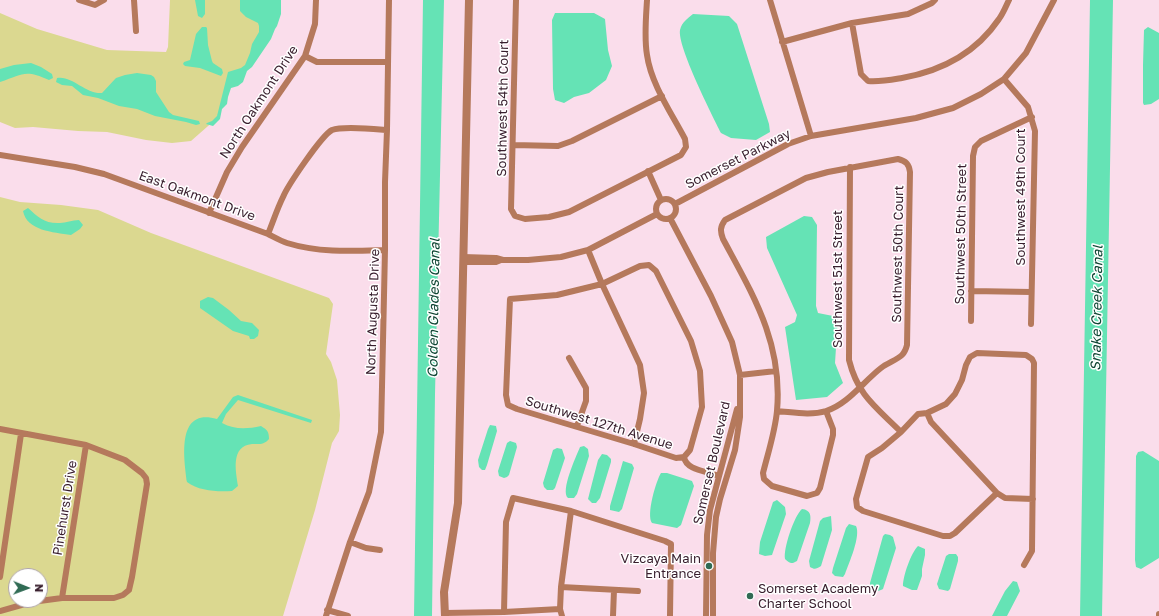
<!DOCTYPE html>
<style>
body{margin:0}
#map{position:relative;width:1159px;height:616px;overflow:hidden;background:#faddeb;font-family:"Golos Text",sans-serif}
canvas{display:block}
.north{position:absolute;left:8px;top:568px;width:40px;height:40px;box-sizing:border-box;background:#fff;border:1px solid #afa5ab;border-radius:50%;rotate:91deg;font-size:11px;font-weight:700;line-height:16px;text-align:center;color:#381e2d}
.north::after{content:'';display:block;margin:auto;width:14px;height:18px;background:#306b54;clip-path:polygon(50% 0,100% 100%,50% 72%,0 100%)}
</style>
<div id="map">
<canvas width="1159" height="616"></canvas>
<div class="north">N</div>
</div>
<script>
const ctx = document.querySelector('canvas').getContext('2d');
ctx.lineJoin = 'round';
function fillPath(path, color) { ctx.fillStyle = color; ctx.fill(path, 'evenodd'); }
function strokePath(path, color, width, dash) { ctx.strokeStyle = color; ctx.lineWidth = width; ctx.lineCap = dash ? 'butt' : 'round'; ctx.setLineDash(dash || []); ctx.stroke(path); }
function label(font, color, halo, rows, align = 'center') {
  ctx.font = font + ' "Golos Text",sans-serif'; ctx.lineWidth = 3; ctx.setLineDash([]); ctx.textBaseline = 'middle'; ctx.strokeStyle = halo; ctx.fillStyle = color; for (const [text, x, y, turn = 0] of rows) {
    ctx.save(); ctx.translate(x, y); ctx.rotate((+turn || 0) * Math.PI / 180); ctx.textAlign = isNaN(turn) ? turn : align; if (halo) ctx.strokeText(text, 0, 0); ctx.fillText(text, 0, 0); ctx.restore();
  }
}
fillPath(new Path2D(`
 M170,0h106l-22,58 -22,26 -16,35 -25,22 -19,2 -26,-3 -39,-8 -29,-1 -45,-4 -18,1 -15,-6v-109l37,16 70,21 59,2 2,-5z
 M0,197l20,5 41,3 37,5 53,23 178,65 4,6 -7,50 5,8 6,18 3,35 -1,16 -7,12 -17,67 -32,106h-283zM16,576h24v24h-24z`), '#dbd890');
fillPath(new Path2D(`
 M195,0h10v14l-3,4 -4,-2z
 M240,0h41v14l-4,12 -2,3 -4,10 -19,28 -5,4 -4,11 -5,4 -7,2 -3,9 -1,7 -5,5 -2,10 -7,7 -7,-2 1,-1 5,-2 5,-5 11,-44 13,-4 4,-3 5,-12 2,-9 7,-12v-6l-1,-3 -12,-6 -6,-6z
 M423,0h21l-9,394 -3,222h-18z
 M1090,0h23l-11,616h-22z
 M555,13h39l11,6 3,31 4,16 -6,14 -17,13 -15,4 -10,6 -9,-3 -2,-11 -1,-69z
 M693,14l36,2 8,8 32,100 1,8 -14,8 -25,-2 -10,-5c-9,-18 -44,-87 -41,-103 2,-8 7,-11 13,-16z
 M202,27h4l1,1 1,17 4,16 1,2 9,6 1,4 -2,3 -21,-8 -15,-2 -2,-2 1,-2 6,-2 6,-26z
 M1148,27l11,6v66l-8,5 -7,1 -1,-2v-38l1,-35z
 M31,63l10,4 11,7 1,4 -4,2c-24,-11 -26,-6 -49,2v-13l14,-4z
 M137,73l14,2 3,2 2,4v11l13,20 4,3 26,6 1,3 -4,1 -10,-3 -31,-6 -18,-7 -18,-3 -21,-8 -15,-3 -11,-9 -10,-1 -6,-3 1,-4c15,-3 28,16 45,15l14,-15 9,-3z
 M28,208c10,9 17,16 32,15 6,0 12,-3 19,-3l4,5 -3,4 -9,6c-18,-3 -44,-4 -48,-24z
 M804,216l8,1 5,8 -1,81 2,7 20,4 -3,46 8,20 -16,14 -31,3 -11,-73 10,-5 2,-7 -30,-67 -1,-11z
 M208,297l5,1 16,12 12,11 11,2 7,7 -1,6 -4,3h-4l-1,-3 -16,-5 -33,-23v-7z
 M238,395l74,25 -1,3 -73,-23 -12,14 -4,9c13,7 25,6 39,3 6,4 8,5 8,13 -5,6 -10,5 -17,5 -22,2 -16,28 -14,42l-6,5c-15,1 -33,0 -45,-9 -3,-24 -11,-75 30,-63l16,-22z
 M490,425l6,1 1,5 -10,34 -2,5h-3l-3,-3 -1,-7 10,-31z
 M510,441l6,2 1,4 -8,28 -2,2 -3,1 -5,-2 -1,-5 9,-28z
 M584,446l4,3 1,7 -12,38 -3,4h-6c-8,-7 8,-41 12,-51z
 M557,448l5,1 3,9 -10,30 -2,2h-6l-3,-3 -1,-4 10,-33z
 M1143,451l16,10v97l-18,11 -5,-2 -1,-7 1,-104 2,-4z
 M602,454l5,1 4,4v3l-11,36 -4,5h-4l-4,-4 10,-39z
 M623,461l9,3 2,4 -12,41 -3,3 -9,-2v-4z
 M661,473h6l25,8 2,5 -13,39 -4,3 -25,-5c-6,-8 4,-42 9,-50z
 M777,500l8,7 1,7 -14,41 -7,1 -6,-2 1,-12 13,-40z
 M802,509c9,1 9,7 8,14l-13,38c-5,3 -7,3 -12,-2 -2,-10 9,-43 17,-50z
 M831,516l1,14 -11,36c-5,3 -6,4 -11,1l-1,-6 11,-40 3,-3z
 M849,524l7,2c5,10 -7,37 -11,48l-2,3 -8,-1 -3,-3 1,-5 13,-40z
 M885,534l5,1 3,2 3,11 -13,41c-5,3 -9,2 -13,-2v-4l13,-47z
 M918,546l7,3v6l-3,14v7l-5,14h-5l-9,-4c0,-10 8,-33 15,-40z
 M949,554h7l2,3v4l-8,28 -2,2 -9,-2 -2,-5 9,-28z
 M1013,581l4,1 3,9 -13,25h-15l13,-25z`), '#65e3b5');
strokePath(new Path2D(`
 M79,0l16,5 9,-5
 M134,0l2,31
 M516,0l-5,209 4,7 10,3 24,-2 20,-5 112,-57 5,-8 -1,-8c-13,-25 -34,-55 -38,-84 -3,-17 -1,-37 0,-55
 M770,0l41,136
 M852,23l9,51 7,7c12,1 22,-1 34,-3 39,-7 74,-25 97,-59 4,-5 7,-13 10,-19
 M782,42l70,-19 56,-9 24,-11 3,-3
 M305,56l12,6h71
 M1004,79l24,28 7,24 -4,193
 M513,145l45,1 14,-5 90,-45
 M0,155l75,12 29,7 164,60c6,3 13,7 19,9 32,10 66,8 98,7
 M850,167l-1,193c9,36 27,47 52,72
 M648,171l13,29
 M656 209a10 10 0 1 1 20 0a10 10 0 1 1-20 0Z
 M675,204l113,-60 23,-8 105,-18 37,-10 28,-14 23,-15 22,-26 28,-53
 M209,213l18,-41 15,-25 63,-91 10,-32 1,-24
 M670,218l41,78 21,46 8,33v42l-5,33 -15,49 -4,18 -3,36v63
 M268,234c5,-12 9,-25 15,-37 5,-12 39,-62 49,-67 11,-4 42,-1 55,0
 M588,250l14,34 38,81 4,28 -4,26 -6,25
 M463,257l33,1 7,2h25l33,-3 27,-7 69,-36
 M463,262h33l5,-2
 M649,265l7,6 35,70 9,30 2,36 -12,43 -6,7 -8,1 -42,-14 -117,-35 -9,-4 -2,-10 4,-96 47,-4 45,-11 38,-18z
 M971,291l60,1
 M971,321l2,-165 2,-9 6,-6 51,-24
 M569,358l17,30v13l-9,25
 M740,375l36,-4
 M777,411c15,1 33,5 49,0 22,-7 37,-29 55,-43 6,-5 16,-8 21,-13 3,-3 4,-6 5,-10l3,-173c-1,-8 -4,-11 -12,-13l-70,13 -22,6 -81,42c-5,7 -5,11 -2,19 30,56 60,104 54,172 -2,21 -9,42 -14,62l1,6 8,7 35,10 10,-3 3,-5 13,-53v-6l-7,-18
 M927,413l4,9 66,71 8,5 28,1
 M0,429l86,16 39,15 17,13 4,5 1,6 -15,93 -3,13 -6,5 -9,3h-52l-30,4 -32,9
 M684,457c2,13 22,14 32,18
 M997,493l-42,40 -5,3h-7l-80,-25 -6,-4 -1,-8 12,-42 14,-9 19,-16 17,-18 9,-1 19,-9 9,-10 7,-14 4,-15 4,-8 7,-4 49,2 6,4 2,4 -2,188 -8,14
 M350,542l16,6 14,2
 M0,577l21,-143
 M561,587l77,4
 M62,598l24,-153
 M327,610l21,6
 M504,612l2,-90 7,-24 58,13 94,30 6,3 -1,72
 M445,613l59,-1 56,-3
 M1159,614v1
 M326,616l24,-74 19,-50 12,-60 4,-182v-68l2,-52 2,-130
 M562,616l-2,-7 1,-22 10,-76
 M613,616l1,-26
 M706,616l1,-81 3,-25 27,-101`), '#b5795c', 6);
strokePath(new Path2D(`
 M445,616l-1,-24 14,-89 11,-503`), '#b5795c', 8);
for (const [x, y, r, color] of [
 [709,566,4,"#306b54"],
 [750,596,4,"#306b54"]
]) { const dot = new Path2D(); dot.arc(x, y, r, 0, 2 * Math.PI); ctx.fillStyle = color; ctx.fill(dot); strokePath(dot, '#fff', 1.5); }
label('13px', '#381e2d', '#fff', [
 ["North Oakmont Drive",259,102,-57],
 ["Southwest 54th Court",503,108,-89],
 ["Somerset Parkway",738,159,-27],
 ["East Oakmont Drive",197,196,20],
 ["Southwest 49th Court",1021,197,-90],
 ["Southwest 50th Street",961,234,-89],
 ["Southwest 50th Court",898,254,-89],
 ["Southwest 51st Street",838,279,-90],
 ["North Augusta Drive",373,312,-88],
 ["Southwest 127th Avenue",599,423,17],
 ["Somerset Boulevard",712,463,-77],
 ["Pinehurst Drive",65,508,-81]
]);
label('13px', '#381e2d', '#fff', [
 ["Vizcaya Main",701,559],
 ["Entrance",701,574],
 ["Somerset Academy",758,589,"left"],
 ["Charter School",758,604,"left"]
], 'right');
label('italic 14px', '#0f4634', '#fff', [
 ["Golden Glades Canal",434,308,-89],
 ["Snake Creek Canal",1097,308,-89]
]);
</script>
